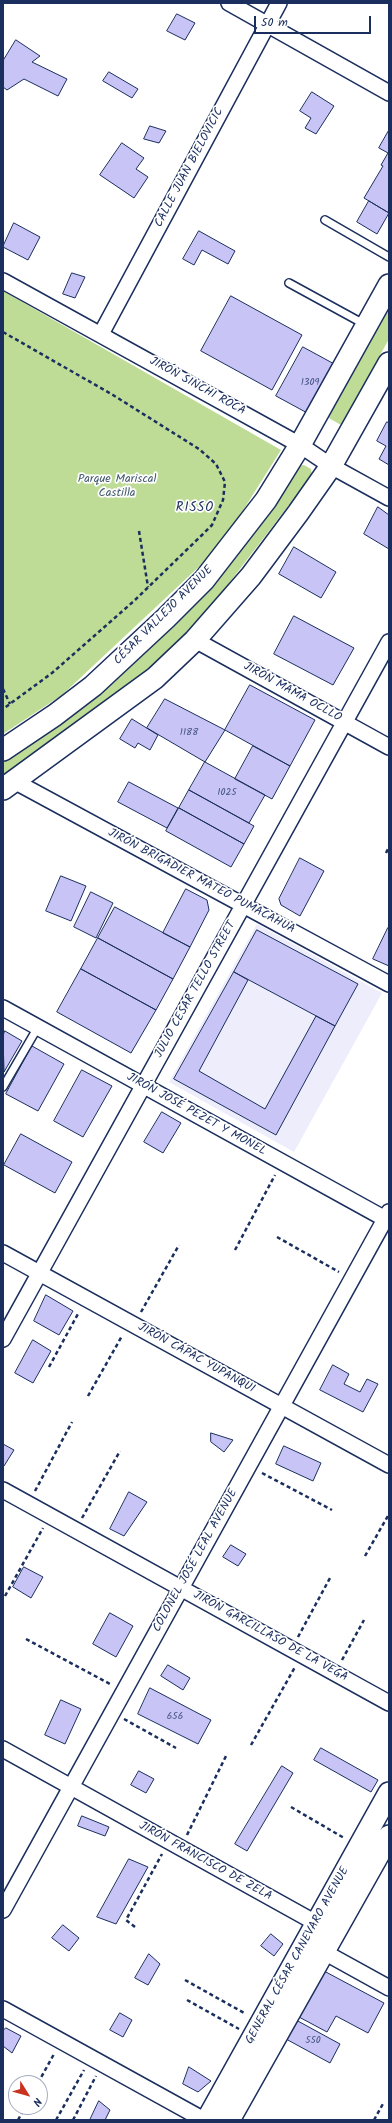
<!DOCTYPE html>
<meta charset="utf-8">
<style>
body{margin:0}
#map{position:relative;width:392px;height:2123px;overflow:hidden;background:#fff;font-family:Kalam,sans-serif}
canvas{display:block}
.frame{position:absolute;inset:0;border:4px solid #1b2f5e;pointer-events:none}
.north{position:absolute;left:8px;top:2075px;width:40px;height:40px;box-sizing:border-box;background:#fff;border:1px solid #a4acbf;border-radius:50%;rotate:127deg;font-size:11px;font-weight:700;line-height:16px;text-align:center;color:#1b2f5e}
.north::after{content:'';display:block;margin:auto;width:14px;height:18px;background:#c8321e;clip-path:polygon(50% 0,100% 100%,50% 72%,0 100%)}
.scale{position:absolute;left:254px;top:16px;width:117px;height:18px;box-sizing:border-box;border:2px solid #1b2f5e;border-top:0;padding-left:5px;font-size:12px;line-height:14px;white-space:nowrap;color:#1b2f5e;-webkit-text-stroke:3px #fff;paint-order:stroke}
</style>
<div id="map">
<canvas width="392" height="2123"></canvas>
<div class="frame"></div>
<div class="north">N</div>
<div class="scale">50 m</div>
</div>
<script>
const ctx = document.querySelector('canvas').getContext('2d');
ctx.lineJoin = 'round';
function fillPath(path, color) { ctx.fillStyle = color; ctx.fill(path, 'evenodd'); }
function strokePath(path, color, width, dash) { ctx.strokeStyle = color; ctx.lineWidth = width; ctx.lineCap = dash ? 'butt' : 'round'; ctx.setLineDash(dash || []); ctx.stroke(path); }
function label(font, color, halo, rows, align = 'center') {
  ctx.font = font + ' Kalam,sans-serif'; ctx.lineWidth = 3.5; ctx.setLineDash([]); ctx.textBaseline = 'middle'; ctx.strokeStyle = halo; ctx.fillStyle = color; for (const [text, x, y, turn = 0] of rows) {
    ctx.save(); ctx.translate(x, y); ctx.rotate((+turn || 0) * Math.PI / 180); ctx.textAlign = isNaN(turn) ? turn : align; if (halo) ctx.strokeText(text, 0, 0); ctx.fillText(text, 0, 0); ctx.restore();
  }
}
fillPath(new Path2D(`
 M257,924l125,69 -88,159 -125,-70z`), '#eeedfc');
fillPath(new Path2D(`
 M3,291l278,159 -61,97 -158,148 -59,39z
 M389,305v34l-48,86 -14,-8z
 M304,465l7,4 1,6 -119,155 -79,72 -111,74v-15l94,-71 200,-224z`), '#bedc95');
const building = new Path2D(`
 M177,14l18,9 -10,17 -18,-9z
 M16,40l24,16 -8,6 35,17 -9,17 -34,-17 -17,11 -4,-3v-26z
 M109,72l29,17 -6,9 -29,-17z
 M312,92l22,14 -18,28 -11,-6 6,-10 -11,-7z
 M150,126l16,5 -7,12 -15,-4z
 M389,130v83l-25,-15 19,-32 -2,-1 7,-12 -9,-5z
 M122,143l22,15 -8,11 12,8 -14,21 -34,-23z
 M369,201l20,12 -12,21 -20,-12z
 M14,223l26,14 -12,23 -25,-13z
 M199,231l36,20 -7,13 -26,-14 -8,15 -11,-6z
 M72,273l13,4 -10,21 -12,-4z
 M231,296l71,39 -30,55 -71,-39z
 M303,347l35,19 -27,49 -35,-19z
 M387,422l2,1v42l-10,-6 7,-13 -9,-5z
 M378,507l11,8v34l-25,-15z
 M294,547l42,25 -15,26 -42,-24z
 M294,616l60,32 -21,37 -59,-31z
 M250,685l65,35 -25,46 -65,-36z
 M165,699l60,31 -20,32 -58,-34z
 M132,719l26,16 -8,15 -12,-7 -3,5 -15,-9z
 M253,746l37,20 -18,33 -37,-20z
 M205,762l60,33 -16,28 -60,-33z
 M129,782l49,26 -11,20 -49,-26z
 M189,790l65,36 -10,18 -65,-36z
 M179,808l65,36 -13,23 -65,-36z
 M300,858l24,13 -24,45 -19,-11 -2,-6z
 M61,876l25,10 -15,35 -25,-10z
 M186,889l21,11 2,10 -19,37 -27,-14z
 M91,892l22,11 -17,35 -22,-11z
 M115,907l75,40 -17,32 -75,-41z
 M388,928l1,1v37l-16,-7z
 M257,930l101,54 -23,42 -101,-54z
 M98,938l75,41 -17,31 -75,-41z
 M81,969l75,41 -25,43 -74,-41z
 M234,972l14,8 -49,91 66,38 51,-93 19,10 -59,109 -102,-56z
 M5,1031l17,10 -18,31 -1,-36z
 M32,1046l32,18 -26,47 -32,-17z
 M82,1070l30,16 -29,51 -29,-16z
 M162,1112l19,11 -18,30 -19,-11z
 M21,1134l51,28 -17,31 -51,-28z
 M46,1295l27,16 -14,24 -25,-14z
 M33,1340l18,11 -18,32 -18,-10z
 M333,1365l16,9 -5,10 16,8 7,-13 11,5 -15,28 -43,-22z
 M211,1433l22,7 -9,12 -13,-10z
 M3,1444l11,6 -10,16h-1z
 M284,1446l37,17 -8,18 -37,-17z
 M129,1492l18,10 -23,34 -14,-7z
 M231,1545l15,9 -8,12 -15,-9z
 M24,1567l19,10 -12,21 -18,-11z
 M110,1613l23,13 -17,31 -23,-13z
 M168,1665l22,13 -7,12 -22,-14z
 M150,1688l61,32 -13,24 -60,-30z
 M61,1700l20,9 -16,35 -20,-9z
 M321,1748l57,32 -7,12 -57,-32z
 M282,1766l11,7 -46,78 -12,-7z
 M139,1771l15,8 -8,14 -15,-8z
 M82,1816l27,11 -4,9 -27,-10z
 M129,1859l19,8 -32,57 -19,-7z
 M63,1925l16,13 -10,13 -17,-13z
 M271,1934l12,10 -9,12 -13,-10z
 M149,1954l11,10 -12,21 -13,-7z
 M324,1971l60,32 -16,30 -32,-17 -9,16 -28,-15z
 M120,2013l12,7 -9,17 -13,-7z
 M296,2020l44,24 -10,19 -44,-24z
 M6,2028l15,8 -9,17 -9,-7v-15z
 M189,2067l22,14 -13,11 -15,-8z
 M99,2101l11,9 -5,10h-15z`);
fillPath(building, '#c8c4f6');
strokePath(building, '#1b2f5e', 1);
const lane = new Path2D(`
 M325,220l64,37
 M289,283l75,41
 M3,1087l35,-60`);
const street = new Path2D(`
 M229,3l160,90
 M3,281l297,164 31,21 58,32
 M101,334l178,-331
 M195,640l194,107
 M14,781l375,203
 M3,1008l386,213
 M3,1253l386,212
 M3,1339l386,-697
 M3,1490l386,213
 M3,1749l313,174 8,29 65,36
 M3,1910l386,-698
 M3,2009l201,111`);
const secondary = new Path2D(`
 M3,750l52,-35 38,-29 73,-68 38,-38 62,-80 34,-55 89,-160
 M3,789l152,-111 40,-38 56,-64 47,-63 33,-47 58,-103
 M207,2120l182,-327
 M229,2120l160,-284`);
strokePath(lane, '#1b2f5e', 10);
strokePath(street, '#1b2f5e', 18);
strokePath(secondary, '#1b2f5e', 24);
strokePath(new Path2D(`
 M3,332l110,63 86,54 17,15 9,18 -2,18 -11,25 -10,10 -68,66 -82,72 -49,36
 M139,531l9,56
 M3,689l7,15
 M386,853l3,-6
 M277,1237l62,35
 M235,1250l40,-75
 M141,1312l38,-67
 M49,1367l30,-55
 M88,1396l34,-60
 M262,1473l70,37
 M35,1491l37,-69
 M82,1518l38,-67
 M365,1556l24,-42
 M5,1596l38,-68
 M298,1637l32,-59
 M26,1639l84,45
 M342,1660l22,-40
 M124,1719l52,29
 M251,1745l44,-78
 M291,1807l53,31
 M187,1835l39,-79
 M135,1927l-9,-7 36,-66
 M185,1980l61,34
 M187,2000l52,29
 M38,2083l16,-29
 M18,2120l7,-13
 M56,2120l28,-50
 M73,2120l23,-44
 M374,2120l10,-18`), '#1b2f5e', 2.5, [4, 3]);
strokePath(lane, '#fff', 7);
strokePath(street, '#fff', 15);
strokePath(secondary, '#fff', 21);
label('10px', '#465484', null, [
 ["1309",310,383],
 ["1188",189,733],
 ["1025",227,793],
 ["656",175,1717],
 ["550",313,2041]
]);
label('12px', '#1b2f5e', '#fff', [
 ["CALLE JUAN BIELOVICIC",190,168,-62],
 ["JIRÓN SINCHI ROCA",197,387,29],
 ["CÉSAR VALLEJO AVENUE",164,616,-45],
 ["JIRÓN MAMA OCLLO",292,693,29],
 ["JIRÓN BRIGADIER MATEO PUMACAHUA",201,882,28],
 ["JULIO CESAR TELLO STREET",196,990,-61],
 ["JIRÓN JOSÉ PEZET Y MONEL",196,1115,29],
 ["JIRÓN CÁPAC YUPANQUI",196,1359,29],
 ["COLONEL JOSÉ LEAL AVENUE",196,1561,-61],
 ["JIRÓN GARCILLASO DE LA VEGA",270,1637,29],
 ["JIRÓN FRANCISCO DE ZELA",205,1862,29],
 ["GENERAL CÉSAR CANEVARO AVENUE",298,1956,-61]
]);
label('12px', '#445a6c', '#fff', [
 ["Parque Mariscal",117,480],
 ["Castilla",117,494]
]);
ctx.letterSpacing = '1px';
label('13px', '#1b2f5e', '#fff', [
 ["RISSO",195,509]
]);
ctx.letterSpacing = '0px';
</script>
